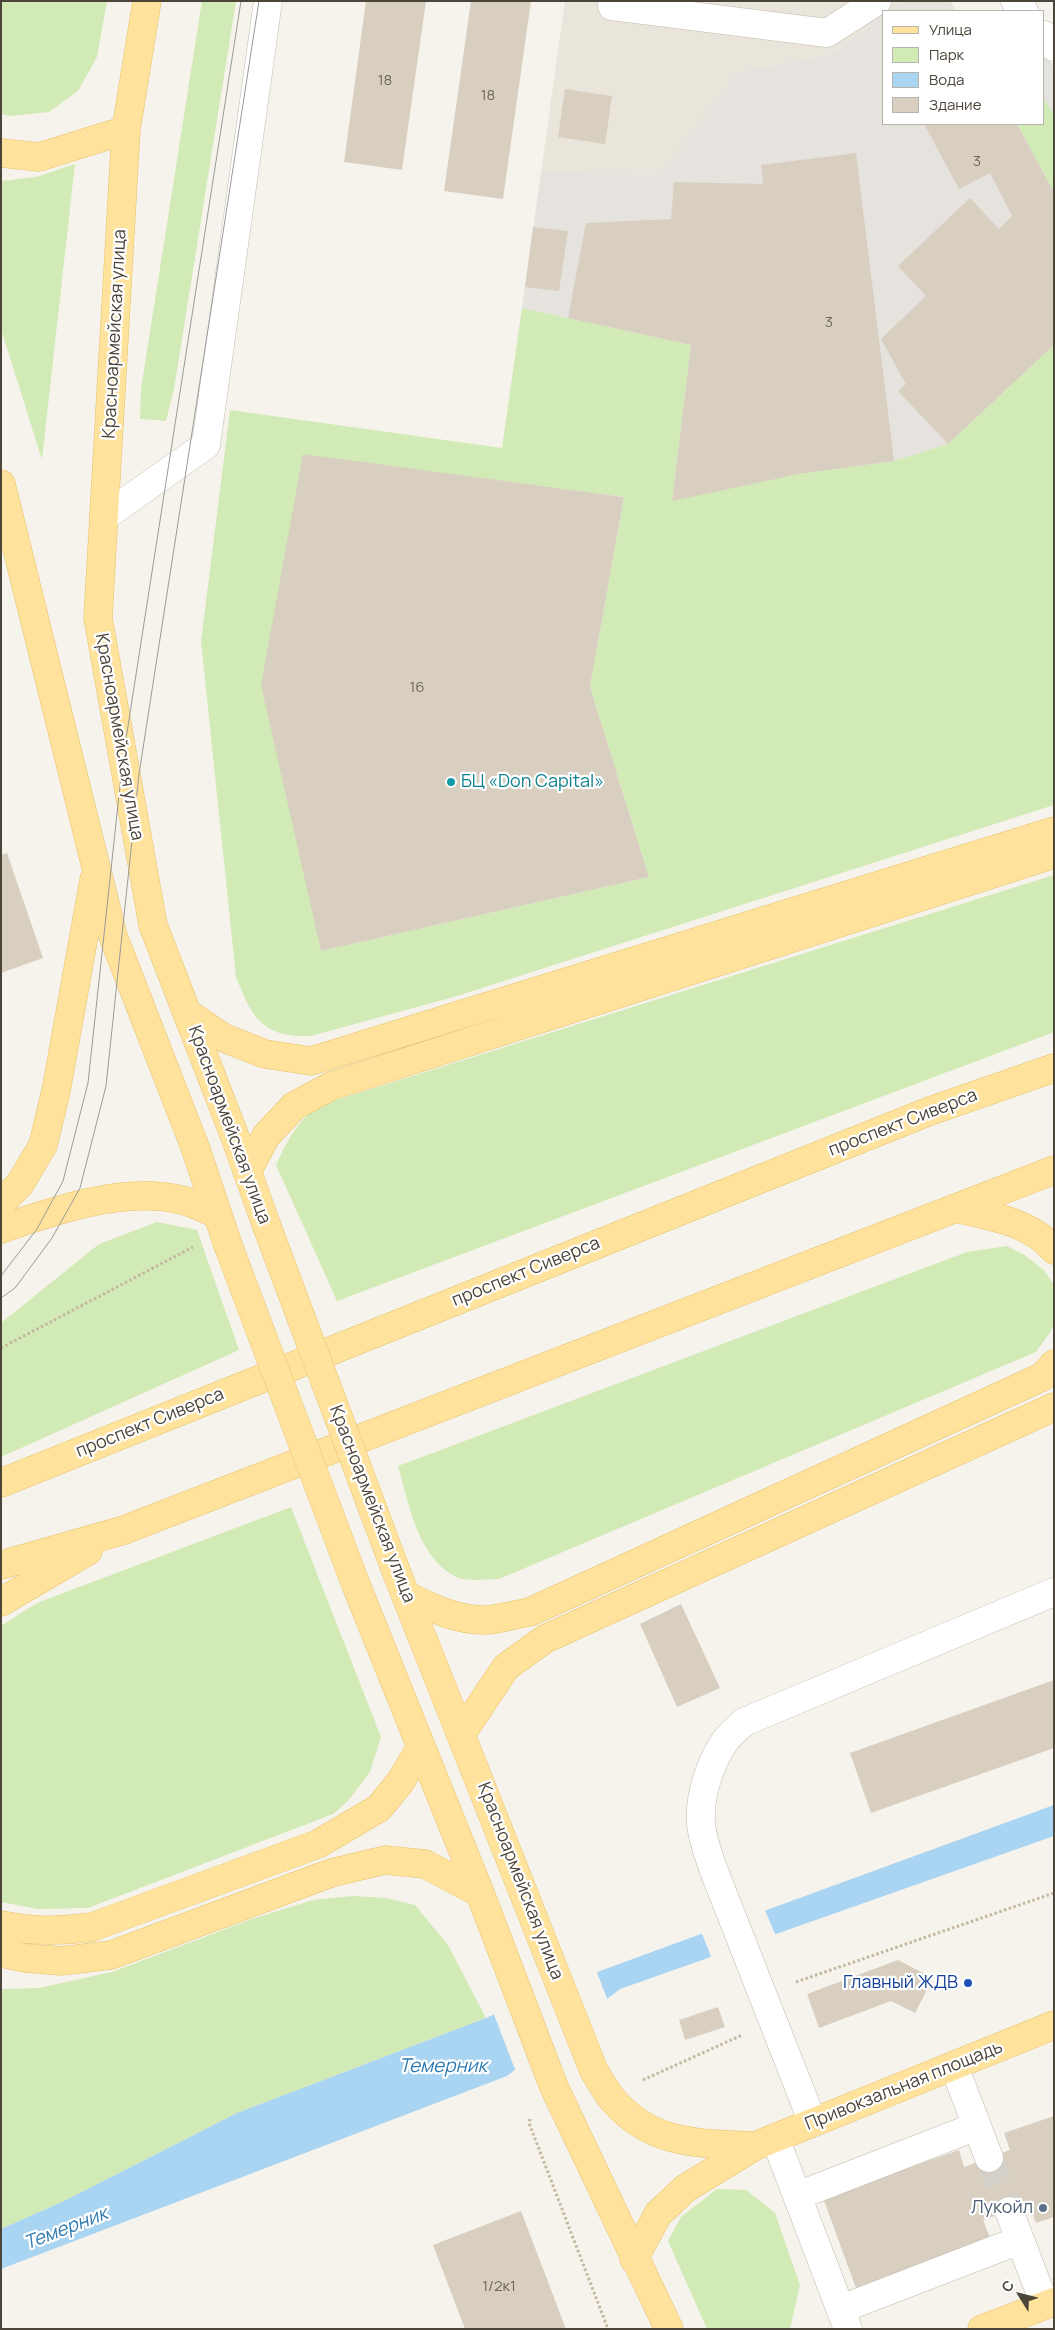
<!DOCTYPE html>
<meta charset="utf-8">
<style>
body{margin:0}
#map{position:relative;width:1055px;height:2330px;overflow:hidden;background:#f6f3ec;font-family:Manrope,sans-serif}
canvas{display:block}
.frame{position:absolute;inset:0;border:2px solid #4b4439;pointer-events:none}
.legend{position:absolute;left:882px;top:10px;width:162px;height:115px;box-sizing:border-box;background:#fff;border:1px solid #b7b4b0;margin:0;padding:6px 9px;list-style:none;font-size:15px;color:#4b4439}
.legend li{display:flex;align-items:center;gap:10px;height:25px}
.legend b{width:25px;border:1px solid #b7b4b0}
.north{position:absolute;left:995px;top:2270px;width:50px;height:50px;-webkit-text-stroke:4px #fff;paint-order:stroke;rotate:306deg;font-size:14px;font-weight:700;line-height:20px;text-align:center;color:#4b4439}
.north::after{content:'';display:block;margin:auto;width:18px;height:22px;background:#4b4439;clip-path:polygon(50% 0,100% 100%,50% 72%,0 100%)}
</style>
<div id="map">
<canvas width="1055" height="2330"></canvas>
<div class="frame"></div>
<ul class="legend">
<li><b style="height:6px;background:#ffe39c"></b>Улица</li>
<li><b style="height:14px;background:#d2eab5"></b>Парк</li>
<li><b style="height:14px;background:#a9d4f2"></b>Вода</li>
<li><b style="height:14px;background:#d8cfc1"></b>Здание</li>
</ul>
<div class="north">С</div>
</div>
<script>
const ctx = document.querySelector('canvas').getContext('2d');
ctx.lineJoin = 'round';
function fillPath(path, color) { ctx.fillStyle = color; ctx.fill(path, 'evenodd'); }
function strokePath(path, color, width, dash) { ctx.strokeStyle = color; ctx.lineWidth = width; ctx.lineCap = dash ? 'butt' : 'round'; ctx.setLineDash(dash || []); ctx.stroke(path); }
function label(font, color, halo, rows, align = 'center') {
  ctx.font = font + ' Manrope,sans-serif'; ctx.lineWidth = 4.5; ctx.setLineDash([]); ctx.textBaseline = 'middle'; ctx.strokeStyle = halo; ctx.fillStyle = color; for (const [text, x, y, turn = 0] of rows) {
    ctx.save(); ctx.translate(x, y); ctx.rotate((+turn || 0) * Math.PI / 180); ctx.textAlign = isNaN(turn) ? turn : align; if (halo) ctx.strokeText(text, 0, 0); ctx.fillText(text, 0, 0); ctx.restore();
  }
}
fillPath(new Path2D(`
 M565,1h337l-13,10h-5v4l-53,39 -94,18 -75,103 -121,-3z`), '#eae5da');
fillPath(new Path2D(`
 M902,1h49l5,10h-67z
 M884,15v109h133l14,26 23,195 -106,99 -54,17 -95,13 -127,27 19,-156 -169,-37 19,-136 120,3 76,-103 94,-18z`), '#e6e2dd');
fillPath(new Path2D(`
 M1,1h106l-10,56 -19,34 -29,21 -39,4 -9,-2z
 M202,1h34l-62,388 -8,32 -26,-2 1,-30z
 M1044,98l10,16v78l-37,-68h27z
 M75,164l-33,296 -41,-131v-148l35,-4z
 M522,308l169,37 -19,155 127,-26 95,-13 54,-17 106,-99v460l-597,191 -146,40c-48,2 -59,-18 -75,-59l-35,-336 29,-231 272,38zM303,455l321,42 -34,190 59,190 -328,74z
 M1054,875v157l-717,269 -61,-136c12,-25 20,-43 44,-60z
 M157,1222l40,8 42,120 -238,107v-134l98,-79z
 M1007,1246l16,8 21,16 10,15v38l-3,8 -15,21 -537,227c-12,0 -32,3 -43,-2 -39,-20 -47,-74 -58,-111l569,-214z
 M291,1507l90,230 -11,35 -22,29 -15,13 -245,94 -50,1 -37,-7v-276l36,-23z
 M353,1896l33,2 29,7 33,40 38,73 -249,95 -173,88 -63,28v-240l38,-1 73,-16 140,-53 61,-19z
 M717,2189l29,1 29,23 25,72 -10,44h-83l-39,-88 13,-24z`), '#d2eab5');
fillPath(new Path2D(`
 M1044,55l10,11v48l-10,-16z`), '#e5e3e0');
fillPath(new Path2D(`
 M1054,1805v31l-434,153 -113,87 -506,193v-40l63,-28 173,-88 249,-95 92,-39z`), '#a9d4f2');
fillPath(new Path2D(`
 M764,1908l12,28 -64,23 -11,-28z
 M596,1970l12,31 -92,71 -23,-60z`), '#f6f3ec');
fillPath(new Path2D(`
 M366,1h60l-24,169 -58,-8z
 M471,1h60l-28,198 -59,-8z
 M565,89l47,7 -7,48 -47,-7z
 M924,124h93l37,68v153l-106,99 -50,-53 8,-7 -25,-45 45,-43 -28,-30 72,-68 29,31 13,-13 -22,-43 -31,16z
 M856,153l38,308 -95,13 -127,27 19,-156 -123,-27 18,-95 85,-4 3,-37 89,2 -2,-19z
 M533,227l35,4 -9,60 -34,-4z
 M303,454l321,43 -34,190 59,190 -328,74 -60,-266z
 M7,853l36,105 -42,15v-118z
 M681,1604l39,84 -43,19 -37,-83z
 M1054,1680v68l-183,65 -21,-60z
 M898,1960l35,18 -18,35 -24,-12 -72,27 -12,-34z
 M718,2007l7,20 -40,13 -6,-20z
 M1054,2116v101l-18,6 -7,-19 -46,16 8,20 -135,48 -33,-90 136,-48 5,17 25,-9 21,-8 -6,-17z
 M521,2211l45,118h-101l-32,-84z`), '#d8cfc1');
strokePath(new Path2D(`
 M989,2158l20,53`), '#d4d0c8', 28, [28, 14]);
const minor = new Path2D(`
 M613,1l-1,5 215,27 50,-32
 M1015,1l9,10
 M1044,35l10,12
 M104,517l102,-72 62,-444
 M954,2066l35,92
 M813,2123l-99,-252c-5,-15 -12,-32 -13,-48 -2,-27 9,-60 24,-82 5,-7 13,-13 19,-19l310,-130
 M775,2138l73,191
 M797,2196l180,-70
 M1009,2211l36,94
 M841,2309l179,-69`);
const major = new Path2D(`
 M147,1l-21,129 -28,488 55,307 82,212 31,87
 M1,153l38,4 87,-27
 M1,484l112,452 82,211 33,98
 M187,1013l37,25 41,16 46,7 743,-230
 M247,1172l19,-36 28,-30 37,-20 723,-232
 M1,1203l19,-19 23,-39 13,-54 38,-211
 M955,1208c34,8 75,13 99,42
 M1,1229c52,-18 121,-42 176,-30 14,2 27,10 40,15
 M1,1483l929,-372 124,-43
 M1,1565l123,-35 930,-360
 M396,1571l198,500c6,9 12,21 19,29 40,46 86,43 142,46
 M356,1585l124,308 74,194 115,242
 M406,1595c25,13 52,26 81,25 14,-1 29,-6 43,-8l512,-235 12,-13
 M1,1602l87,-51
 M462,1733l44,-66 39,-28 509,-232
 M1,1925c32,7 60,6 91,2l226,-83 61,-36 22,-27 20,-34
 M1,1953l24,5 36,3 50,-6 220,-82 54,-13 40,4 55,29
 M634,2259l24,-45 28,-26 69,-42 299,-121
 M982,2329l72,-27`);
strokePath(minor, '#c2bbae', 29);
strokePath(major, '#e6c16a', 29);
strokePath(new Path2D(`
 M1,1348l192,-101
 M796,1982l258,-89
 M643,2080l99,-45
 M530,2119l-1,4 79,206`), '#c4b79f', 3, [2.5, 2.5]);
strokePath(minor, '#fff', 28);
strokePath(major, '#ffe39c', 28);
strokePath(new Path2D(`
 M1,1276l36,-47 26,-48 25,-98 35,-325 118,-757
 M1,1298l14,-10 37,-50 28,-50 26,-102 33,-312 120,-773`), '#9a9a9a', 1);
const majorBridge = new Path2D(`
 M266,1224l130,347
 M228,1245l128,340`);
strokePath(majorBridge, '#e6c16a', 29, []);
strokePath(majorBridge, '#ffe39c', 28);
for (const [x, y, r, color] of [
 [451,782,5,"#0f9aa8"],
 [968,1983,5,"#1a4fb4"],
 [1043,2208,5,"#5c6f8a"]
]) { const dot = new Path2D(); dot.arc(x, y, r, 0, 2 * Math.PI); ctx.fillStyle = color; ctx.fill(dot); strokePath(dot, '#fff', 2); }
label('15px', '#6e675b', null, [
 ["18",385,81],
 ["18",488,96],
 ["3",977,162],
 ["3",829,323],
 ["16",417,688],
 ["1/2к1",499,2287]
]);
label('18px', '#4b4439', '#fff', [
 ["Красноармейская улица",115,334,-87],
 ["Красноармейская улица",119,737,80],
 ["проспект Сиверса",903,1123,-21],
 ["Красноармейская улица",229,1125,70],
 ["проспект Сиверса",526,1272,-22],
 ["проспект Сиверса",150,1423,-22],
 ["Красноармейская улица",372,1504,69],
 ["Красноармейская улица",520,1881,69],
 ["Привокзальная площадь",904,2086,-22]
]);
label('18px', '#0d838f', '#fff', [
 ["БЦ «Don Capital»",461,782]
], 'left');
label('18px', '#164399', '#fff', [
 ["Главный ЖДВ",958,1983]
], 'right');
label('18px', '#4e5e75', '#fff', [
 ["Лукойл",1033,2208]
], 'right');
label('italic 19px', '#2e7ab2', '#fff', [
 ["Темерник",443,2067],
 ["Темерник",66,2229,-21]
]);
</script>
